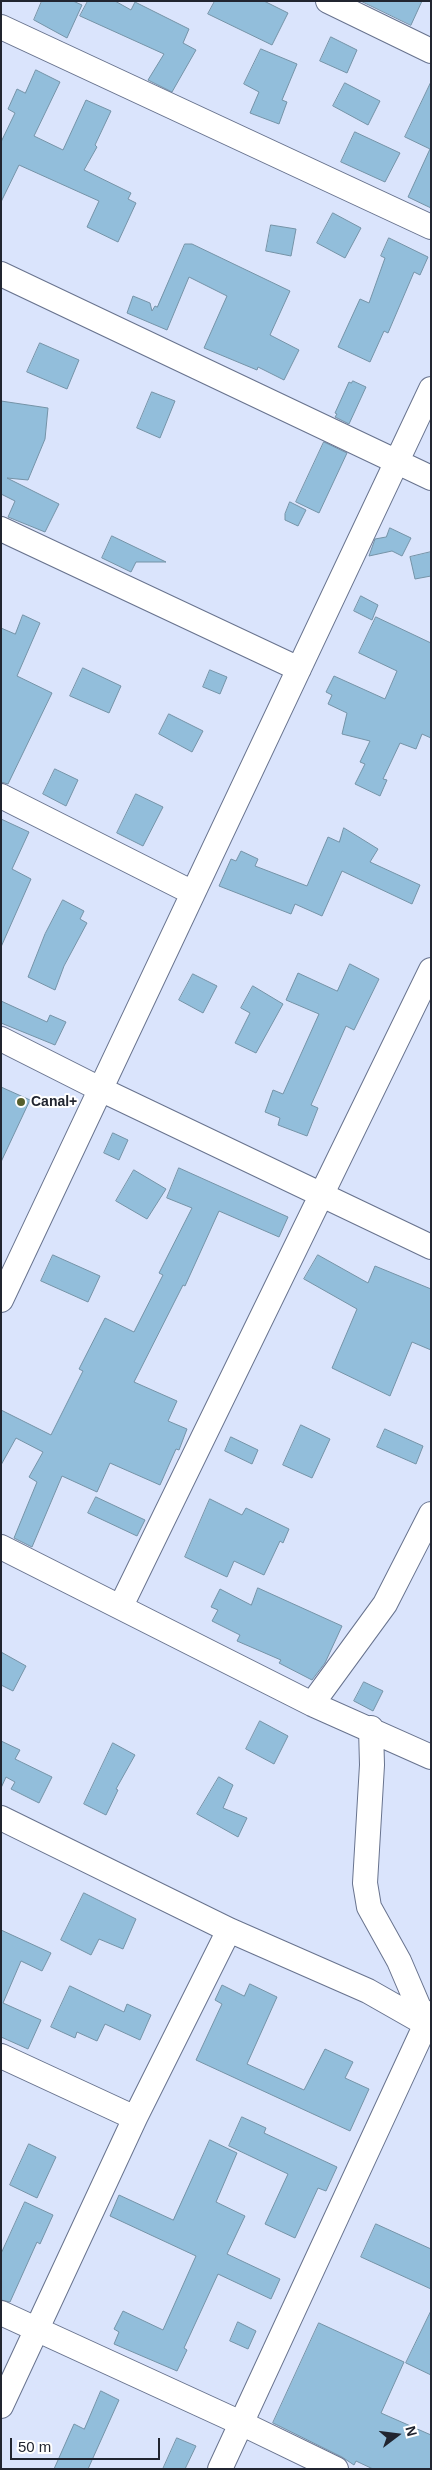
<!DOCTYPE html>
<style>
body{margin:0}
#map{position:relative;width:432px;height:2470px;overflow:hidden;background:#dae4fc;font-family:Arial,sans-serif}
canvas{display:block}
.frame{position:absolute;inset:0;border:2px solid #212530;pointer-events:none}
.north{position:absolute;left:372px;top:2410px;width:50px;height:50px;-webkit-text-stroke:4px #fff;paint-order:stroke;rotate:75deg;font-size:14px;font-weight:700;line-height:20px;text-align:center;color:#212530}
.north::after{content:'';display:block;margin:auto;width:18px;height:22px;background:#212530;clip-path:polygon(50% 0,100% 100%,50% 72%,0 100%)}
.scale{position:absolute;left:10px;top:2438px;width:150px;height:22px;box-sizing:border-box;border:2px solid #212530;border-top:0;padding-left:6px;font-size:15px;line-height:18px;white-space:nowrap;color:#212530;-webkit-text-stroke:4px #fff;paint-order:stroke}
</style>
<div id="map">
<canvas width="432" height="2470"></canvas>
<div class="frame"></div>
<div class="north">N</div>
<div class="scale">50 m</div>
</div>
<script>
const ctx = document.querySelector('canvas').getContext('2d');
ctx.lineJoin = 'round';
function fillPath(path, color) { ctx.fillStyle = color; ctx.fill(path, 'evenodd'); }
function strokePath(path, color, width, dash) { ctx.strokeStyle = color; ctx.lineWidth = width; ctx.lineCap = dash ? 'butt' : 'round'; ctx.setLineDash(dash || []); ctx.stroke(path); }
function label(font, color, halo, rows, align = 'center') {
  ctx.font = font + ' Arial,sans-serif'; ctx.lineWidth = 4; ctx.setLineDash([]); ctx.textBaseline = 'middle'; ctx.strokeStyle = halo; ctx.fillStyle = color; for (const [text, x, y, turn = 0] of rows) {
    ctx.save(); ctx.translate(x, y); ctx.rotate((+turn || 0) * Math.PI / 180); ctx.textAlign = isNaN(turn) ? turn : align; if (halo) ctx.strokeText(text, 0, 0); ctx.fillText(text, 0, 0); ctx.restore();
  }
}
const building = new Path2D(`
 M42,1h31l9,4 -15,33 -33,-18z
 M88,1h27l16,9 4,-8 54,27 -6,14 13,7 -24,42 -24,-12 16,-26 -84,-38z
 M215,1h49l24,12 -16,32 -64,-31z
 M361,1h61l-11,24z
 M331,37l26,13 -10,23 -27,-12z
 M261,49l36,15 -15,36 5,2 -8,22 -29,-11 9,-21 -15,-8z
 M36,70l24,12 -26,54 29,14 23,-50 25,11 -16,34 2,2 -13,23 47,23 -3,6 8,4 -18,39 -31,-15 12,-26 -80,-36 -18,37v-60l14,-29 -7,-4 9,-20 8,4z
 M431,82v126l-23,-11 22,-48 -25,-12z
 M345,83l35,18 -12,24 -35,-19z
 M355,132l45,21 -15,29 -44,-20z
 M333,213l28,15 -16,30 -28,-15z
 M271,225l25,4 -5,27 -25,-5z
 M389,238l39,19 -8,18 -6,-3 -26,61 -4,-2 -14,31 -32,-15 22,-48 9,4 16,-45 -4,-2z
 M185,244h7l98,47 -20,44 29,15 -15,30 -26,-13 -1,3 -53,-22 23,-52 -38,-19 -22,53 -40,-17 6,-17 17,7 2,8 3,-5 2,1z
 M40,343l39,17 -12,29 -40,-17z
 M353,381l13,6 -17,37 -14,-7 2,-3 -2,-1 14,-31 2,1z
 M152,392l23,9 -15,37 -23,-10z
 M1,401l47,7 -3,31 -17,41 -21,-2 52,26 -14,28 -37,-15 7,-16 -14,-7z
 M324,442l23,11 -28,60 -23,-11z
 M290,502l16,8 -8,16 -13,-6v-6z
 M390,528l21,10 -9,18 -10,-5 -23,5 6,-17 11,-2z
 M112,536l54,26h-30l-5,10 -29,-14z
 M431,552v24l-16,3 -5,-22z
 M361,596l17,9 -6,15 -18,-9z
 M23,615l17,8 -23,53 35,17 -44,91 -7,-2v-154l14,6z
 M376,617l55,26v95l-9,-4 -6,15 -16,-6 -17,36 4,1 -7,16 -25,-12 10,-20 -5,-2 10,-21 -28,-7 5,-21 -19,-9 4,-9 -6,-3 8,-16 51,23 12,-28 -38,-18z
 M83,668l38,18 -12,27 -39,-17z
 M210,670l17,7 -7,17 -17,-7z
 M169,714l34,17 -11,21 -33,-18z
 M55,769l23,11 -12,26 -23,-12z
 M136,794l27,13 -20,39 -26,-13z
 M1,819l28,13 -17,37 19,10 -30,68z
 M344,828l34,21 -8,13 50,23 -8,19 -70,-33 -20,45 -27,-12 -4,10 -72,-28 12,-27 5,2 5,-10 17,8 -3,7 52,20 21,-49 11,5z
 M63,900l21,11 -4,8 7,4 -23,43 -9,24 -27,-13 17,-43z
 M350,964l29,15 -25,51 -8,-4 -35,79 7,3 -11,28 -29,-11 2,-7 -15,-6 8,-22 10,4 36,-80 -33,-14 12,-27 39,18z
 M193,974l24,12 -14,27 -24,-13z
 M253,986l30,18 -27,49 -21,-10 15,-30 -9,-5z
 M1,1001l46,21 3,-7 16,7 -11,23 -54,-22z
 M1,1087l29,13 -29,62z
 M113,1133l15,7 -9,20 -15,-7z
 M179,1168l109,49 -9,20 -60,-26 -34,75 -2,-1 -49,97 43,19 -9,20 19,8 -8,21 -3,-1 -16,36 -50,-22 -13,29 -35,-16 -30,71 -18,-9 23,-56 -8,-5 14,-25 -27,-14 -15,27v-55l50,25 32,-64 -4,-2 26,-51 29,14 29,-57 -4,-2 33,-65 -25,-10z
 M134,1170l32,19 -19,30 -31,-18z
 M53,1255l47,21 -12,26 -47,-21z
 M318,1255l50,28 7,-17 56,23v61l-19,-8 -22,54 -58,-28 25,-59 -53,-30z
 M301,1425l29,14 -18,39 -29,-13z
 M385,1429l38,17 -7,18 -39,-17z
 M231,1437l27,13 -6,14 -27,-13z
 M96,1497l49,23 -8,16 -49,-23z
 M210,1499l32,16 4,-7 43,21 -6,14 -3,-2 -16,34 -30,-14 -7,16 -42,-20z
 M258,1588l84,38 -17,37 -13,17 -33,-17 2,-3 -44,-19 3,-6 -28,-14 6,-11 -7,-3 9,-18 31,16z
 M1,1652l25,14 -13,25 -12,-6z
 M364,1682l19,9 -10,20 -19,-10z
 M260,1721l28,15 -14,28 -28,-15z
 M1,1741l19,9 -5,9 37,18 -13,26 -28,-14 4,-7 -9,-5 -5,11z
 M113,1743l22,12 -19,34 2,1 -12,25 -22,-11z
 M219,1777l14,8 -10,23 24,10 -9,19 -41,-23z
 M84,1893l52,26 -13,30 -24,-10 -8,16 -30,-15z
 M1,1930l50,23 -9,18 -21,-10 -18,42 38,17 -13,29 -27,-12z
 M250,1984l27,13 -30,67 57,26 21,-41 28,13 -8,16 24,11 -19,42 -154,-71 26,-56 -7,-4 7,-15 22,11z
 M70,1986l54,26 3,-8 24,11 -11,25 -35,-16 -8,17 -20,-9 -2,6 -24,-11z
 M242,2117l24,11 -2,5 73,34 -11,24 -8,-3 -23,50 -30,-14 23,-50 -59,-28z
 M210,2140l27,13 -21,49 29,14 -18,38 53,25 -9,20 -53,-25 -34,74 3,2 -10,21 -63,-27 5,-12 -5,-3 9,-18 40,19 33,-74 -86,-40 9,-21 54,25z
 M29,2144l27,13 -19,41 -27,-13z
 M25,2202l28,13 -13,29 -3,-2 -27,60 -9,-2v-46z
 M376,2224l55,25v40l-70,-32z
 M431,2311v64l-25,-12z
 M238,2322l18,9 -8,18 -18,-8z
 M319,2323l85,39 -23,51 50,22v34h-58l-17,-8 -2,4 -12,-8 -69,-34z
 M101,2391l18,9 -31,69h-34l20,-45 10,5z
 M177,2438l19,8 -11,23h-22z`);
fillPath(building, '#92bedb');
strokePath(building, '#7593a7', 1);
const street = new Path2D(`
 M328,1l103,50
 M1,27l430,200
 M1,274l430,204
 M1,529l298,140
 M1,796l192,97
 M1,1039l99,50 331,158
 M1,1300l430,-911
 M1,1547l311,157 119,53
 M121,1606l310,-636
 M312,1704l73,-100 46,-90
 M371,1728l1,37 -7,118 4,24 30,54 27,63
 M1,1818l228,112 139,61 58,33
 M1,2056l134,62
 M1,2313l242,111 93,45
 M1,2406l134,-288 94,-188
 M220,2469l211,-456`);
strokePath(street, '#68738e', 26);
strokePath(street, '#fff', 24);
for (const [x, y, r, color] of [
 [21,1102,5,"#565e2c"]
]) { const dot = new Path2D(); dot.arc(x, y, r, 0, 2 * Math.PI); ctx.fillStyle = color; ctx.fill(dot); strokePath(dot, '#fff', 2); }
label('bold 14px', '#212530', '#fff', [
 ["Canal+",31,1102]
], 'left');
</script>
